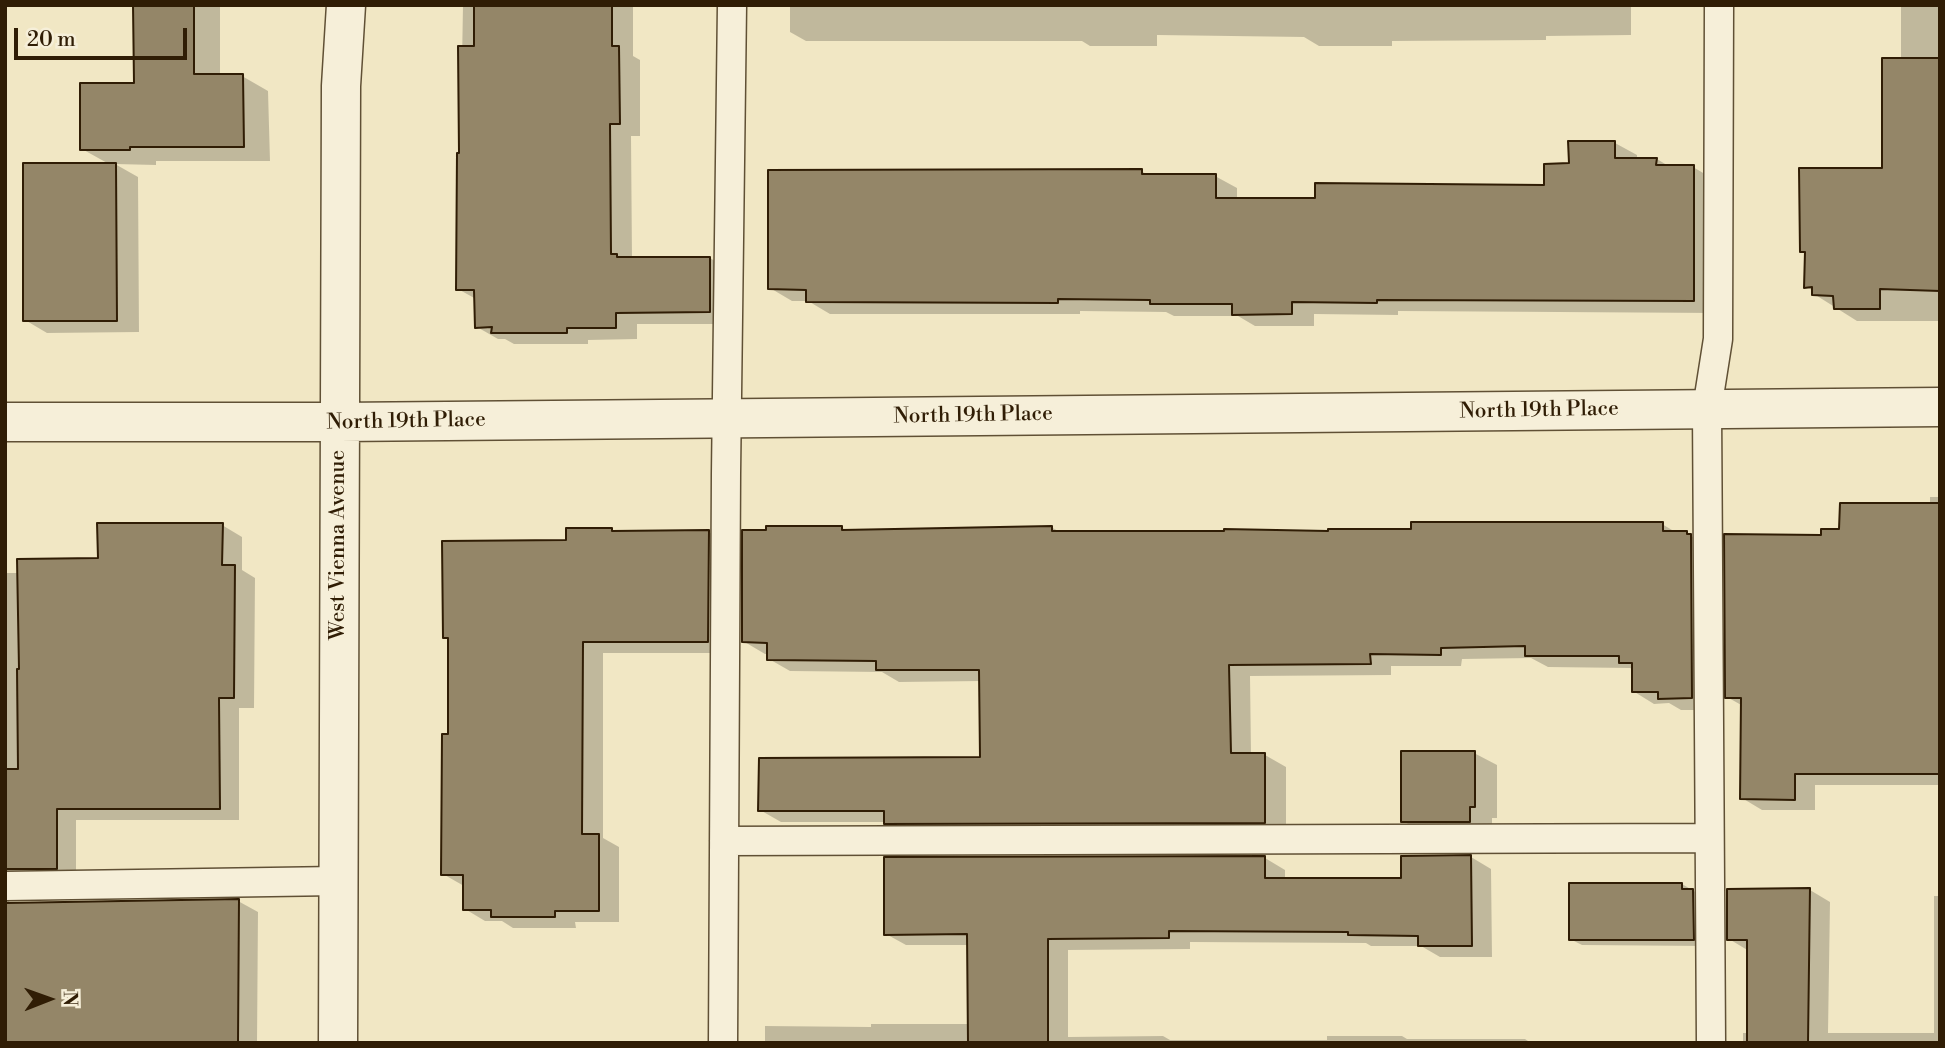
<!DOCTYPE html>
<style>
body{margin:0}
#map{position:relative;width:1945px;height:1048px;overflow:hidden;background:#f1e7c4;font-family:"Libre Bodoni",serif}
canvas{display:block}
.frame{position:absolute;inset:0;border:7px solid #301d05;pointer-events:none}
.north{position:absolute;left:14px;top:964px;width:70px;height:70px;-webkit-text-stroke:5px #f6efd9;paint-order:stroke;rotate:89deg;font-size:19px;font-weight:700;line-height:28px;text-align:center;color:#301d05}
.north::after{content:'';display:block;margin:auto;width:24px;height:32px;background:#301d05;clip-path:polygon(50% 0,100% 100%,50% 72%,0 100%)}
.scale{position:absolute;left:14px;top:28px;width:173px;height:32px;box-sizing:border-box;border:4px solid #301d05;border-top:0;padding-left:9px;font-size:21px;line-height:24px;white-space:nowrap;color:#301d05;-webkit-text-stroke:5px #f6efd9;paint-order:stroke}
</style>
<div id="map">
<canvas width="1945" height="1048"></canvas>
<div class="frame"></div>
<div class="north">N</div>
<div class="scale">20 m</div>
</div>
<script>
const ctx = document.querySelector('canvas').getContext('2d');
ctx.lineJoin = 'round';
function fillPath(path, color) { ctx.fillStyle = color; ctx.fill(path, 'evenodd'); }
function strokePath(path, color, width, dash) { ctx.strokeStyle = color; ctx.lineWidth = width; ctx.lineCap = dash ? 'butt' : 'round'; ctx.setLineDash(dash || []); ctx.stroke(path); }
function label(font, color, halo, rows, align = 'center') {
  ctx.font = font + ' "Libre Bodoni",serif'; ctx.lineWidth = 6; ctx.setLineDash([]); ctx.textBaseline = 'middle'; ctx.strokeStyle = halo; ctx.fillStyle = color; for (const [text, x, y, turn = 0] of rows) {
    ctx.save(); ctx.translate(x, y); ctx.rotate((+turn || 0) * Math.PI / 180); ctx.textAlign = isNaN(turn) ? turn : align; if (halo) ctx.strokeText(text, 0, 0); ctx.fillText(text, 0, 0); ctx.restore();
  }
}
fillPath(new Path2D(`
 M135,5h85v70l22,1 26,15 2,70h-114v4l-41,-1 23,13 1,155 -92,1 -22,-13 84,-156 -27,-15 54,-64z
 M463,5h170v51l7,4v76h-9l1,123 78,-1 21,13v53h-94v15l-49,1v4h-74l-9,-5h-7l-21,-12 -1,-28 -18,-10z
 M790,5h841v30l-85,1v4l-154,1v5h-73l-15,-9 -147,-2v11h-67l-8,-5h-276l-16,-9z
 M1901,5h39v316h-83l-43,-27v-3l-8,-4 1,-33 -5,-3 82,-81 17,-110z
 M1615,143l22,12v5l20,-1 13,8h23l22,13 1,133 -318,-2v4l-84,-1v12h-59l-17,-10h-64l-8,-4 -86,-1v3h-250l-22,-13h-16l-22,-13 371,-117 7,4 67,1 22,12v12l80,-1 228,-12 25,-22z
 M1930,497h10v288h-125v25h-53l-20,-12 1,-92 -16,-9 96,-161 107,-32z
 M1662,524l15,9h9l21,12 6,165h-32l-12,-7 -15,1 -21,-13 1,-21 -4,-2 -82,-1 -17,-9 -69,1 -1,7h-70v9l-141,1 1,79h14l21,12v67l-379,1 -22,-13h-104l-21,-12 221,-51v-78l-82,1 -17,-10 -92,-1 -21,-12v-5h-4l-22,-13 99,-113 6,3 203,-4 9,5 270,1z
 M222,525l20,12v33l13,8 -1,130h-15v112h-163v59l-68,19 2,6 228,-3 20,11 -1,131h-252v-470h14l80,-13z
 M612,530l3,2h94l20,12v109h-126v185l16,9v75h-44l1,6h-63l-11,-7h-17l-20,-12 -1,-23 -21,-12 7,-139v-95l-5,-3 123,-95z
 M1474,753l23,12v53h-5v16h-67l-22,-13z
 M1471,857l20,12 1,88h-52l-19,-11h-50l-5,-3 -176,-1v7l-122,1v87l95,-1 7,4h157v-4h75l5,3h118l6,4h-766v-17l106,1v-3h99l-1,-79h-63l-20,-11 379,-76 20,12v10l118,-1z
 M1682,884l22,13v49l-122,-1 -12,-6z
 M1810,890l20,12 -2,131h106v-137h6v147h-211l14,-2v-8h6v-82l-20,-12z
 M1615,1041h79l3,2h-82z`), '#0003');
const building = new Path2D(`
 M133,5h61v69h49l1,73h-114v3h-50v-67h54z
 M474,5h138v41h7l1,78h-10l1,130h6v3h93v55l-94,1v15h-49v5h-76l1,-6 -17,1 -1,-38h-18l1,-137h2l-1,-107h16z
 M1882,58h58v233l-60,-2v20h-46l-1,-13 -21,-1v-8l-8,1 1,-36h-5l-1,-84h83z
 M1568,141h47v17h42l-1,7h38v136l-317,-1v3l-85,-1v12l-60,1v-11h-82v-4l-92,-1v4l-252,-1v-12l-38,-1v-119l374,-1v5h74v24h99v-15l229,2v-21l25,-1z
 M23,163h93l1,158h-94z
 M1840,503h100v271h-145v26l-55,-1 1,-101h-16l-1,-164 97,1v-6h18z
 M1411,522h252v9h24v3h4l1,164 -34,1v-7h-26v-29h-13v-7h-94v-10l-84,2v7l-71,-1 1,10 -142,1 2,88h34v70l-381,1v-13h-126l1,-53 221,-1 -1,-87h-103v-9l-109,-1v-17l-25,-1v-112h24v-4h76v4l210,-4v5h172v-2l104,2v-2h83z
 M97,523h126l-1,42h13l-1,133h-15l1,111h-163v60h-52v-100h13l-1,-100h2l-2,-110 81,-1z
 M566,528h46v3l97,-1 -1,112h-125l-1,192h17v77h-44v6h-64v-7h-28v-35h-22l1,-141h6v-96h-5l-1,-97 124,-1z
 M1401,751h74v56h-5v15h-69z
 M1471,855l1,91h-54v-10l-70,-1v-3l-179,-1v7l-121,1v104h-80l-1,-109 -83,1v-78l381,-1v22h136v-22z
 M1569,883h113v6h11l1,51h-125z
 M1810,888l-2,155h-61v-103h-20v-51z
 M239,899l-1,144h-233v-140z`);
fillPath(building, '#948668');
strokePath(building, '#301d05', 2);
const service = new Path2D(`
 M724,841l985,-3
 M5,886l332,-5
 M723,1043l3,-570 6,-468
 M1711,1043l-4,-634 11,-70 1,-334`);
const minor = new Path2D(`
 M5,422h335l1600,-15
 M338,1043l3,-957 5,-81`);
strokePath(service, '#605035', 31);
strokePath(minor, '#605035', 41);
strokePath(service, '#f6efd9', 28);
strokePath(minor, '#f6efd9', 38);
label('21px', '#301d05', '#f6efd9', [
 ["North 19th Place",1539,411,-1],
 ["North 19th Place",973,416,-1],
 ["North 19th Place",406,422,-1],
 ["West Vienna Avenue",339,545,-90]
]);
</script>
